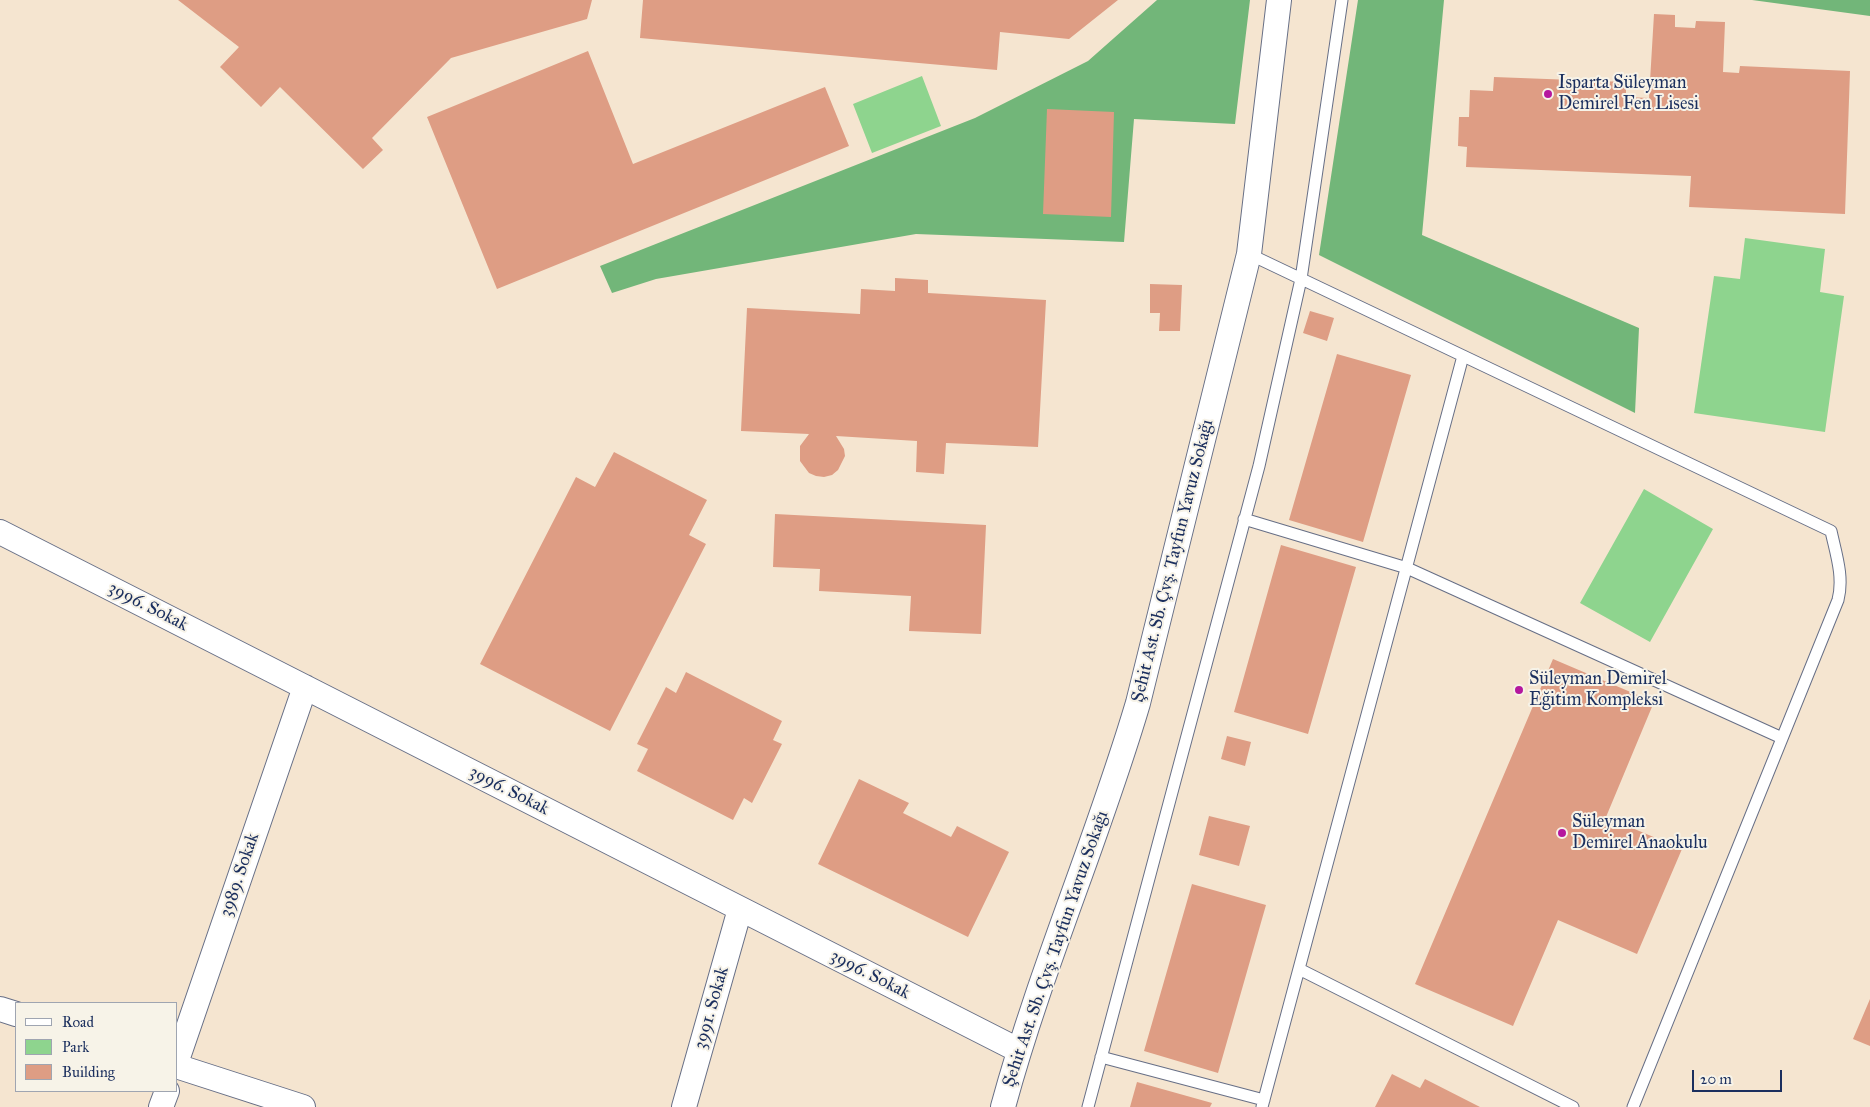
<!DOCTYPE html>
<meta charset="utf-8">
<style>
body{margin:0}
#map{position:relative;width:1870px;height:1107px;overflow:hidden;background:#f5e5d0;font-family:"IM FELL Great Primer",serif}
canvas{display:block}
.legend{position:absolute;left:15px;top:1002px;width:162px;height:90px;box-sizing:border-box;background:#f7f3e8;border:1px solid #9fa5b1;margin:0;padding:6px 9px;list-style:none;font-size:15px;color:#1b2f5e}
.legend li{display:flex;align-items:center;gap:10px;height:25px}
.legend b{width:25px;border:1px solid #9fa5b1}
.scale{position:absolute;left:1692px;top:1070px;width:90px;height:22px;box-sizing:border-box;border:2px solid #1b2f5e;border-top:0;padding-left:6px;font-size:15px;line-height:18px;white-space:nowrap;color:#1b2f5e;-webkit-text-stroke:4px #f7f3e8;paint-order:stroke}
</style>
<div id="map">
<canvas width="1870" height="1107"></canvas>
<ul class="legend">
<li><b style="height:6px;background:#fff"></b>Road</li>
<li><b style="height:14px;background:#8ed48e"></b>Park</li>
<li><b style="height:14px;background:#de9d84"></b>Building</li>
</ul>
<div class="scale">20 m</div>
</div>
<script>
const ctx = document.querySelector('canvas').getContext('2d');
ctx.lineJoin = 'round';
function fillPath(path, color) { ctx.fillStyle = color; ctx.fill(path, 'evenodd'); }
function strokePath(path, color, width, dash) { ctx.strokeStyle = color; ctx.lineWidth = width; ctx.lineCap = dash ? 'butt' : 'round'; ctx.setLineDash(dash || []); ctx.stroke(path); }
function label(font, color, halo, rows, align = 'center') {
  ctx.font = font + ' "IM FELL Great Primer",serif'; ctx.lineWidth = 4; ctx.setLineDash([]); ctx.textBaseline = 'middle'; ctx.strokeStyle = halo; ctx.fillStyle = color; for (const [text, x, y, turn = 0] of rows) {
    ctx.save(); ctx.translate(x, y); ctx.rotate((+turn || 0) * Math.PI / 180); ctx.textAlign = isNaN(turn) ? turn : align; if (halo) ctx.strokeText(text, 0, 0); ctx.fillText(text, 0, 0); ctx.restore();
  }
}
fillPath(new Path2D(`
 M922,76l19,50 -69,27 -19,-49z
 M1745,238l80,11 -5,43 24,4 -19,136 -131,-19 20,-137 26,3z
 M1644,489l69,40 -63,113 -70,-39z`), '#8ed48e');
fillPath(new Path2D(`
 M1157,0h93l-15,124 -101,-5 -10,123 -208,-8 -260,45 -44,14 -12,-27 375,-148 113,-57z
 M1358,0h86l-22,235 217,93 -4,85 -316,-158z
 M1752,0h118v16z`), '#72b679');
fillPath(new Path2D(`
 M178,0h414l-5,19 -136,39 -79,80 11,12 -20,19 -83,-82 -19,20 -41,-40 19,-20z
 M643,0h475l-49,39 -69,-7 -3,38 -357,-32z
 M1654,14l21,1v12l20,1 1,-7 29,1 -2,50 16,1 1,-7 110,5 -5,143 -156,-7 2,-31 -225,-9 1,-20 -9,-1 1,-29h10l1,-27 23,1 1,-14 132,5v15l23,1z
 M588,51l45,113 192,-77 24,59 -352,143 -70,-172z
 M1047,109l67,3 -3,105 -68,-3z
 M895,278l33,2v13l118,7 -8,147 -92,-4 -2,31 -28,-2 1,-31 -81,-5 8,13 1,7 -7,14 -6,5 -8,2 -8,-1 -7,-3 -9,-12v-15l9,-12 -68,-3 6,-123 113,6 1,-25 34,2z
 M1150,284l32,1 -2,46h-21l1,-18h-10z
 M1310,311l24,7 -7,23 -24,-8z
 M1337,354l74,21 -48,167 -74,-22z
 M614,452l93,48 -18,35 17,9 -96,187 -130,-67 96,-187 19,10z
 M775,514l211,11 -5,109 -72,-3 2,-35 -92,-5 1,-22 -47,-2z
 M1281,545l75,22 -48,167 -74,-22z
 M1553,659l101,43 -48,115 76,32 -45,105 -79,-34 -45,106 -98,-42z
 M686,672l96,49 -9,19 9,4 -30,59 -8,-5 -11,22 -96,-49 11,-22 -11,-5 29,-57 10,6z
 M1227,736l24,6 -6,24 -24,-7z
 M859,779l50,24 -6,10 48,24 6,-11 52,26 -41,85 -150,-73z
 M1209,816l41,10 -11,40 -40,-11z
 M1192,884l74,21 -48,168 -74,-22z
 M1870,999v47l-17,-7z
 M1392,1074l28,14 5,-9 55,28h-105z
 M1137,1082l75,21 -2,4h-80z`), '#de9d84');
const service = new Path2D(`
 M1249,254l582,277c5,23 13,46 7,69l-205,507
 M1244,519l163,49 375,170
 M1299,969l274,138
 M1101,1057l163,43
 M1088,1107l171,-641 42,-187 41,-279
 M1262,1107l201,-751`);
const minor = new Path2D(`
 M0,532l1018,518
 M0,1009l16,5
 M176,1063l129,-376
 M176,1066l127,41
 M161,1107l6,-16
 M684,1107l56,-198
 M1003,1107c37,-137 95,-268 135,-404l111,-449 30,-254`);
strokePath(service, '#676f86', 13);
strokePath(minor, '#676f86', 26);
strokePath(service, '#fff', 11);
strokePath(minor, '#fff', 24);
for (const [x, y, r, color] of [
 [1548,94,5,"#b5179e"],
 [1519,690,5,"#b5179e"],
 [1562,833,5,"#b5179e"]
]) { const dot = new Path2D(); dot.arc(x, y, r, 0, 2 * Math.PI); ctx.fillStyle = color; ctx.fill(dot); strokePath(dot, '#f7f3e8', 2); }
label('18px', '#1b2f5e', '#f7f3e8', [
 ["Isparta Süleyman",1558,84],
 ["Demirel Fen Lisesi",1558,105],
 ["Süleyman Demirel",1529,680],
 ["Eğitim Kompleksi",1529,701],
 ["Süleyman",1572,823],
 ["Demirel Anaokulu",1572,844]
], 'left');
label('18px', '#1b2f5e', '#f7f3e8', [
 ["Şehit Ast. Sb. Çvş. Tayfun Yavuz Sokağı",1173,561,-76],
 ["3996. Sokak",148,607,27],
 ["3996. Sokak",509,791,27],
 ["3989. Sokak",240,875,-71],
 ["Şehit Ast. Sb. Çvş. Tayfun Yavuz Sokağı",1056,949,-71],
 ["3996. Sokak",870,975,27],
 ["3991. Sokak",712,1008,-74]
]);
</script>
